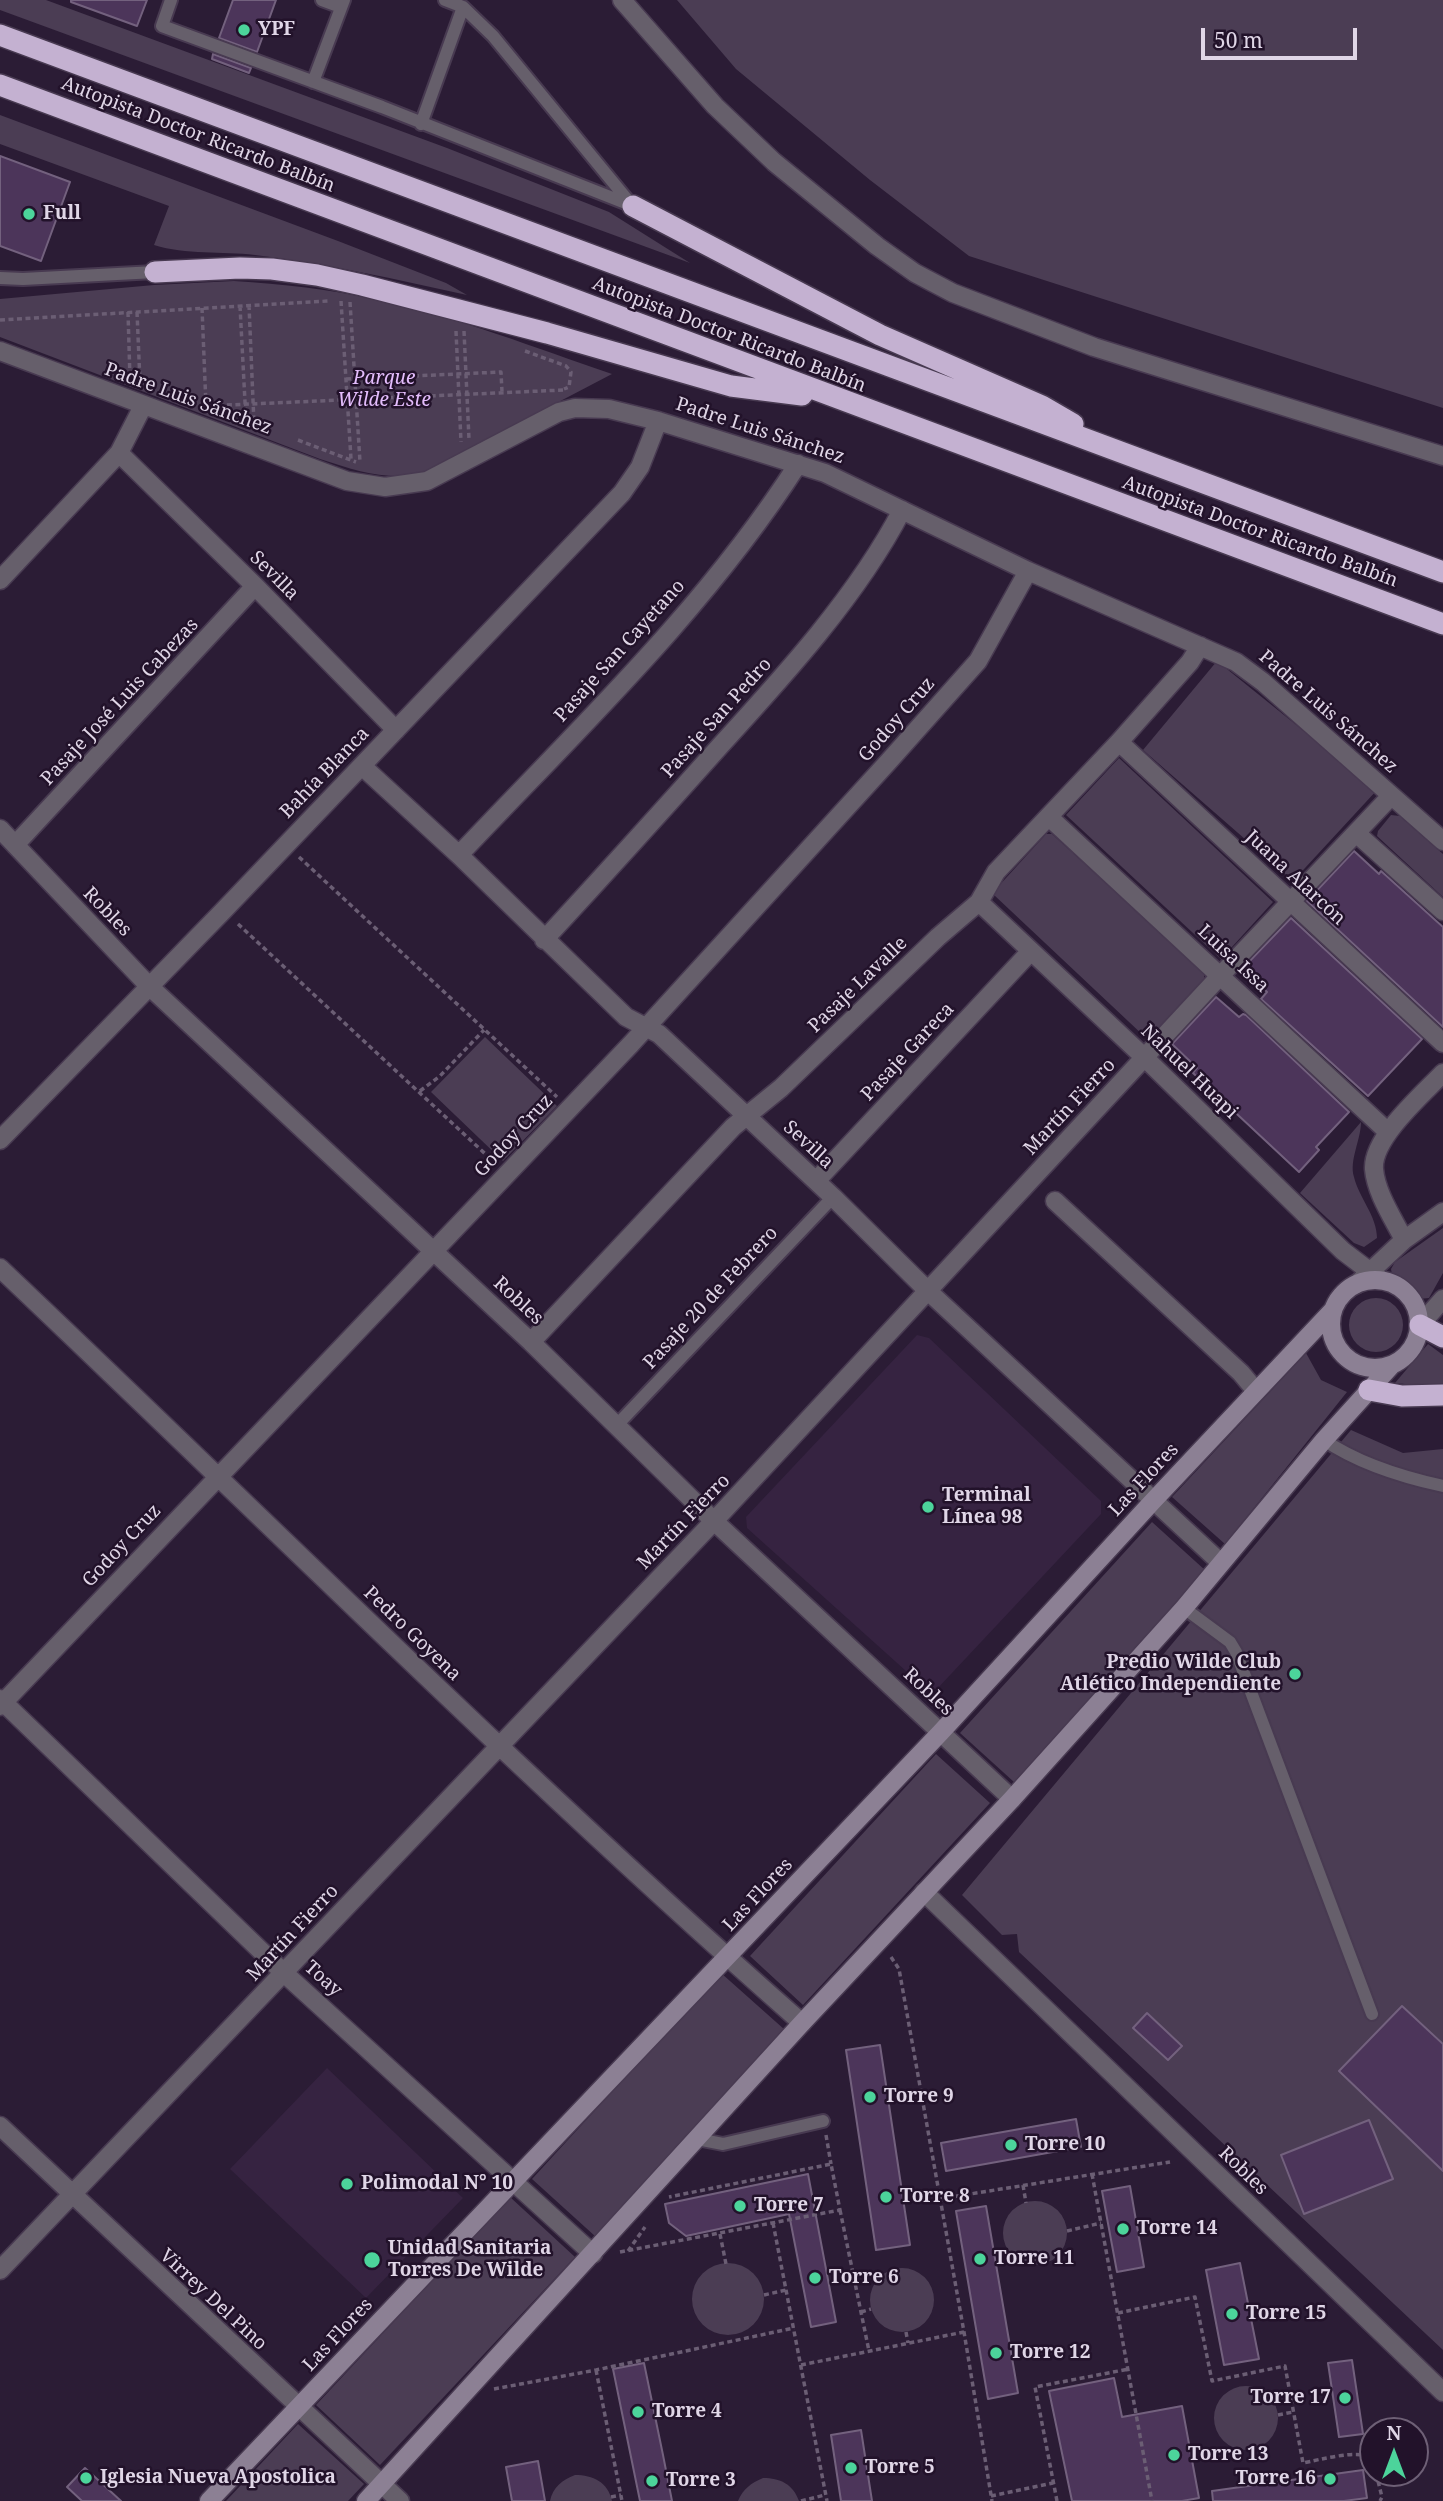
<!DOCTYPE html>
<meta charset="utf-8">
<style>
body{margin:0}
#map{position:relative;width:1443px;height:2501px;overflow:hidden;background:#2b1c35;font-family:"Noto Serif",serif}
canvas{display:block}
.north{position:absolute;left:1359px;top:2417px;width:70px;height:70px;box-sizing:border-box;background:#22122a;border:2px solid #6e6076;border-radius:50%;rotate:0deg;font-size:19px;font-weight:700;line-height:28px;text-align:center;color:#e0d6e7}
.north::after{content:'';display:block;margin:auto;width:24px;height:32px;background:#4cd49b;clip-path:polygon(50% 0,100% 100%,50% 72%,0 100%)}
.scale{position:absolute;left:1201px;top:28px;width:156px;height:32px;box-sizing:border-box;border:4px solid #e0d6e7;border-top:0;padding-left:9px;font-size:21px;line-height:24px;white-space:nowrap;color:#e0d6e7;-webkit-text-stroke:5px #22122a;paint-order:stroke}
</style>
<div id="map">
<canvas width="1443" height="2501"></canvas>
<div class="north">N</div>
<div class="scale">50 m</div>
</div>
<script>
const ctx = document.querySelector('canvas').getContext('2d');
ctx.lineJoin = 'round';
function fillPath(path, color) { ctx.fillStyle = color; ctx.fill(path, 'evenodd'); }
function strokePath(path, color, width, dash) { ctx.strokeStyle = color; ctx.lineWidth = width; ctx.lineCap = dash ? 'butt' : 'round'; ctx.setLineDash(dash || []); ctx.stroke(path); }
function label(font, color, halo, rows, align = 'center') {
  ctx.font = font + ' "Noto Serif",serif'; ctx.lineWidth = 5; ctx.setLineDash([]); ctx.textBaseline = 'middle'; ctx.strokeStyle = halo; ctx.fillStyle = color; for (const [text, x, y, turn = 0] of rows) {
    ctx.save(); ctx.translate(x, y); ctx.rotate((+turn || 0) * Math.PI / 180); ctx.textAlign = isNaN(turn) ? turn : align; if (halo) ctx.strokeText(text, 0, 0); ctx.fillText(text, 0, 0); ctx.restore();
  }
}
fillPath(new Path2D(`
 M917,1335l12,3 172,163v13l-164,175h-11l-179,-161 -1,-11z
 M327,2068l136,130 -97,100 -136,-129z`), '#362341');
fillPath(new Path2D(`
 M0,0h46l401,148 162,64 81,51 -690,-253z
 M677,0h766v408l-474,-152 -99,-76 -134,-111z
 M0,115l338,126 108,42 21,12c-70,-15 -140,-32 -212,-40 -33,-4 -69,0 -101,-10l15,-39 -169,-62z
 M234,281c48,3 96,8 143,19 81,17 158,48 235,74l-193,101c-40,4 -62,-4 -99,-16l-320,-122v-38l154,-14z
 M1217,661l160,129 -84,91 -150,-131z
 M1119,758l154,144 -52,57 -155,-144z
 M1391,815l9,1 43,38v43l-66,-61 1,-5z
 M1046,834h6l152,138v8l-51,58 -8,-1 -151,-142 2,-6z
 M485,1037l72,69 -54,55 -72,-69z
 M1361,1122c0,18 -12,38 -7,55 5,21 23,39 23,61l-13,9 -10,-4 -54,-50z
 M1443,1228v45l-14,25 -11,1 -26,-24 -1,-6 4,-7z
 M1349 1325a27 27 0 1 1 54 0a27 27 0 1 1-54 0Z
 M1428,1344l15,11v33l-48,-5z
 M1306,1353l15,27 26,12 -122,152 -53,-47z
 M1351,1430l52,23 40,-4v901l-424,-398 -2,-18 -15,1 -40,-40z
 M1152,1522l54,49 -192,211 -54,-49z
 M936,1754l54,49 -187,202 -53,-49z
 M721,1973l64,57 -189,207 -64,-58z
 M510,2197l65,60 -195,208 -64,-60z
 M1003 2233a32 32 0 1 1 64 0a32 32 0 1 1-64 0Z
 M692 2299a36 36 0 1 1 72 0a36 36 0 1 1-72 0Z
 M870 2300a32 32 0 1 1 64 0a32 32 0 1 1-64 0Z
 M1214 2418a32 32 0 1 1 64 0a32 32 0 1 1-64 0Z
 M298,2424l66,60 -16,17h-122z
 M575,2475c18,0 33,7 37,26h-62c3,-14 12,-21 25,-26z
 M763,2478c17,0 30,6 36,23h-61c5,-12 13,-18 25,-23z`), '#4b3d54');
const building = new Path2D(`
 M71,0h76l-10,26 -66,-24z
 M233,0h43l-19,52 -38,-14z
 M213,54l38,14 -2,5 -37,-14z
 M0,156l70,26 -29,79 -41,-15z
 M1354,851l25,23 2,-3 62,56v100l-136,-126z
 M1291,918l131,121 -54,57 -107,-97 6,-7 -24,-24z
 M1216,997l23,20 4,-3 3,1 103,97 -33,35 3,3 -20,22 -106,-99 4,-5 -25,-24z
 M1402,2006l41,38v127l-104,-100z
 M1147,2013l35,33 -14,14 -35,-32z
 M880,2045l30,200 -34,5 -30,-200z
 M1076,2119l5,28 -135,24 -5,-28z
 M1369,2120l24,59 -89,35 -23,-59z
 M808,2174l28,148 -25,5 -22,-113 -103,22 -17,-13 -4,-19z
 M1130,2186l14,81 -27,5 -15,-81z
 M986,2206l32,187 -30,6 -32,-188z
 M1240,2263l19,96 -35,6 -18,-95z
 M1352,2360l11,74 -24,3 -11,-74z
 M644,2363l19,92 9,46h-32l-27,-132z
 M1114,2378l8,39 60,-11 17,92 -17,3h-110l-23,-110z
 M861,2430l11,71h-31l-10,-66z
 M538,2461l7,40h-33l-6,-34z
 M85,2468l36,33h-39l-15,-14z
 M1363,2470l4,28 -23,3h-131l-1,-10z`);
fillPath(building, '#4c355a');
strokePath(building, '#73617e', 2);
const lane = new Path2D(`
 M171,0l-9,26 220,81 251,99
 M322,0l19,7
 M445,0l18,7 30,29 137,167
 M313,82l31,-82
 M421,124l42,-117
 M0,278l23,1 132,-7
 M616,1426l217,-229
 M1324,1440c35,24 78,37 119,46
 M1184,1608l46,34 6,10 136,362
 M697,2139l26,5 100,-23`);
const street = new Path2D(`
 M622,0l93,106 59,56 103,84 38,27 38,20 141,54 349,109
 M0,351l347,130 38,6 42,-6 132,-69 16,-4 34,1 49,12 167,52 203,98 208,91 27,20 180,159
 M119,453l136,133 141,144
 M0,580l119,-127 24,-47
 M1119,742l324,301
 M362,766l97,89 167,162 33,17 174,163 95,94 293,272
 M1049,817l339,315
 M0,829l149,157 382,356 183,179 298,278
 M1356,833l87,78
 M15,845l240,-259
 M459,855c118,-125 246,-246 339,-391
 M979,902l166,156 198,193 38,29
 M544,940c59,-64 118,-129 176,-194 64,-70 138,-151 182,-236
 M0,1140l223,-229 399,-418 18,-26 18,-46
 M816,1181l215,-230
 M1055,1201l186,172 15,18
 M1404,1240c-11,-22 -28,-47 -30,-71 -2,-31 48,-74 69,-96
 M0,1268c267,253 526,512 802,755
 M1357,1284l47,-44 39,-28
 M1420,1325l23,-26
 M531,1342l202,-215 48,-39 157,-151 41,-35 17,-30 123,-130 71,-80 10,-16
 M0,1699l284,274 309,281
 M0,1706l631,-662 258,-283 89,-100 50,-90
 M924,1892l519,500
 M0,2126l400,375
 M0,2270l714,-749 506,-545 171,-180`);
const secondary = new Path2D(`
 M1331 1324a44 44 0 1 1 88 0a44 44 0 1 1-88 0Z
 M209,2501l732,-769 212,-231 179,-190
 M366,2501l436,-478 210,-224 172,-191 140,-168 67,-74`);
const highway = new Path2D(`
 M0,35l1443,537
 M0,85l1443,539
 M633,206l247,129 162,71 31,18
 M155,272l85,-4 32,1 45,6 45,10 185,48 184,53 71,9
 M1420,1325l23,12
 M1369,1390l33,6 41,-1`);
strokePath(lane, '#483a51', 16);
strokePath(street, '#483a51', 21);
strokePath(secondary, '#483a51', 21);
strokePath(highway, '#483a51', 24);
strokePath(new Path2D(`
 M341,301l10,158
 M350,302l10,160
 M249,305l5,119
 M240,306l6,115
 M202,308l4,98 357,-16
 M128,312l2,67
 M137,312l3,70
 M0,320l329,-19
 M456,331l5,111
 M464,331l5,108
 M525,351l41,15 5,6 -2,15 -5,2
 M346,379l155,-7 1,20
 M298,440l58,22
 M299,857l258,240
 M238,924l256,238
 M420,1091l20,-15 44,-46
 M891,1957l8,12 65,363 28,169
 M826,2135l5,29
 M1092,2174l60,327
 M1023,2185l3,18
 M939,2199l231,-37
 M840,2210l29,141
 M773,2223l54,278
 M1067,2231l34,-8
 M720,2234l6,30
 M628,2251l17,-24
 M620,2252l220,-42 -9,-46 -162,33
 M764,2295l22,-5
 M861,2312l10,-3
 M1118,2313l77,-16 17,84 73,-15 18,97c16,-3 58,-15 70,-4
 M906,2332l2,11
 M801,2365l163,-33
 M596,2370l26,131
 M494,2389l102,-19 198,-42
 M1278,2415l15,-3
 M1376,2473l6,24 -2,4
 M991,2496l62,-13
 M611,2497l10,-2
 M801,2501l24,-6
 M1057,2501l-22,-114 94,-18`), '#6b5e74', 3.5, [5, 3.5]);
strokePath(lane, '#665f6b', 12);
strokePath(street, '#665f6b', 18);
strokePath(secondary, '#8c8094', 18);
strokePath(highway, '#c4b1d1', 21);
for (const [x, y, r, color] of [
 [244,30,7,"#4cd49b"],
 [29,214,7,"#4cd49b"],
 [928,1507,7,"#4cd49b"],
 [1295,1674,7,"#4cd49b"],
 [870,2097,7,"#4cd49b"],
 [1011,2145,7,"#4cd49b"],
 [347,2184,7,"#4cd49b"],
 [886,2197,7,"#4cd49b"],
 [740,2206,7,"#4cd49b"],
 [1123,2229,7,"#4cd49b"],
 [980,2259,7,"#4cd49b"],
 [372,2260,9,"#4cd49b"],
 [815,2278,7,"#4cd49b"],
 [1232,2314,7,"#4cd49b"],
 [996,2353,7,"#4cd49b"],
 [1345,2398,7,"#4cd49b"],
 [638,2412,7,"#4cd49b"],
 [1174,2455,7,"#4cd49b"],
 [851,2468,7,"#4cd49b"],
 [86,2478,7,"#4cd49b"],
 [1330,2479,7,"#4cd49b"],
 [652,2481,7,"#4cd49b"]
]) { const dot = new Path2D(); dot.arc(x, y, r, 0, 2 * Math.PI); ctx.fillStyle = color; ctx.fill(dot); strokePath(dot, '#22122a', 2.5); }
label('bold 19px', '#e0d6e7', '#22122a', [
 ["YPF",258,30],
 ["Full",43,214],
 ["Terminal",942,1496],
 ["Línea 98",942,1518],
 ["Predio Wilde Club",1281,1663,"right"],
 ["Atlético Independiente",1281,1685,"right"],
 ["Torre 9",884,2097],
 ["Torre 10",1025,2145],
 ["Polimodal N° 10",361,2184],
 ["Torre 8",900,2197],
 ["Torre 7",754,2206],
 ["Torre 14",1137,2229],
 ["Unidad Sanitaria",388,2249],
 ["Torres De Wilde",388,2271],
 ["Torre 11",994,2259],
 ["Torre 6",829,2278],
 ["Torre 15",1246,2314],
 ["Torre 12",1010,2353],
 ["Torre 17",1331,2398,"right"],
 ["Torre 4",652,2412],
 ["Torre 13",1188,2455],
 ["Torre 5",865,2468],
 ["Iglesia Nueva Apostolica",100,2478],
 ["Torre 16",1316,2479,"right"],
 ["Torre 3",666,2481]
], 'left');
label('19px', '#e0d6e7', '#22122a', [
 ["Autopista Doctor Ricardo Balbín",198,135,21],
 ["Autopista Doctor Ricardo Balbín",729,335,21],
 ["Padre Luis Sánchez",188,399,20],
 ["Padre Luis Sánchez",760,431,18],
 ["Autopista Doctor Ricardo Balbín",1260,532,20],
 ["Sevilla",274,576,45],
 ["Pasaje San Cayetano",620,651,-48],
 ["Pasaje José Luis Cabezas",120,702,-47],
 ["Padre Luis Sánchez",1328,712,41],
 ["Pasaje San Pedro",717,718,-48],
 ["Godoy Cruz",897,720,-49],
 ["Bahía Blanca",325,773,-46],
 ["Juana Alarcón",1295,878,43],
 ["Robles",107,912,46],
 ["Luisa Issa",1233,959,43],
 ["Pasaje Lavalle",858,985,-44],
 ["Pasaje Gareca",908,1052,-47],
 ["Nahuel Huapi",1189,1072,44],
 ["Martín Fierro",1070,1107,-47],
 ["Godoy Cruz",514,1136,-47],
 ["Sevilla",808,1145,43],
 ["Pasaje 20 de Febrero",711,1298,-47],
 ["Robles",518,1301,43],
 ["Las Flores",1144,1480,-47],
 ["Martín Fierro",684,1522,-46],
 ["Godoy Cruz",122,1546,-47],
 ["Pedro Goyena",412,1634,44],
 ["Robles",928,1692,43],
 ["Las Flores",758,1895,-47],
 ["Martín Fierro",293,1933,-47],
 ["Toay",323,1979,42],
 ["Robles",1243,2171,44],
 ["Virrey Del Pino",213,2300,43],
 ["Las Flores",338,2335,-47]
]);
label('italic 19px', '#e4bdfd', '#22122a', [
 ["Parque",384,379],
 ["Wilde Este",384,401]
]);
</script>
